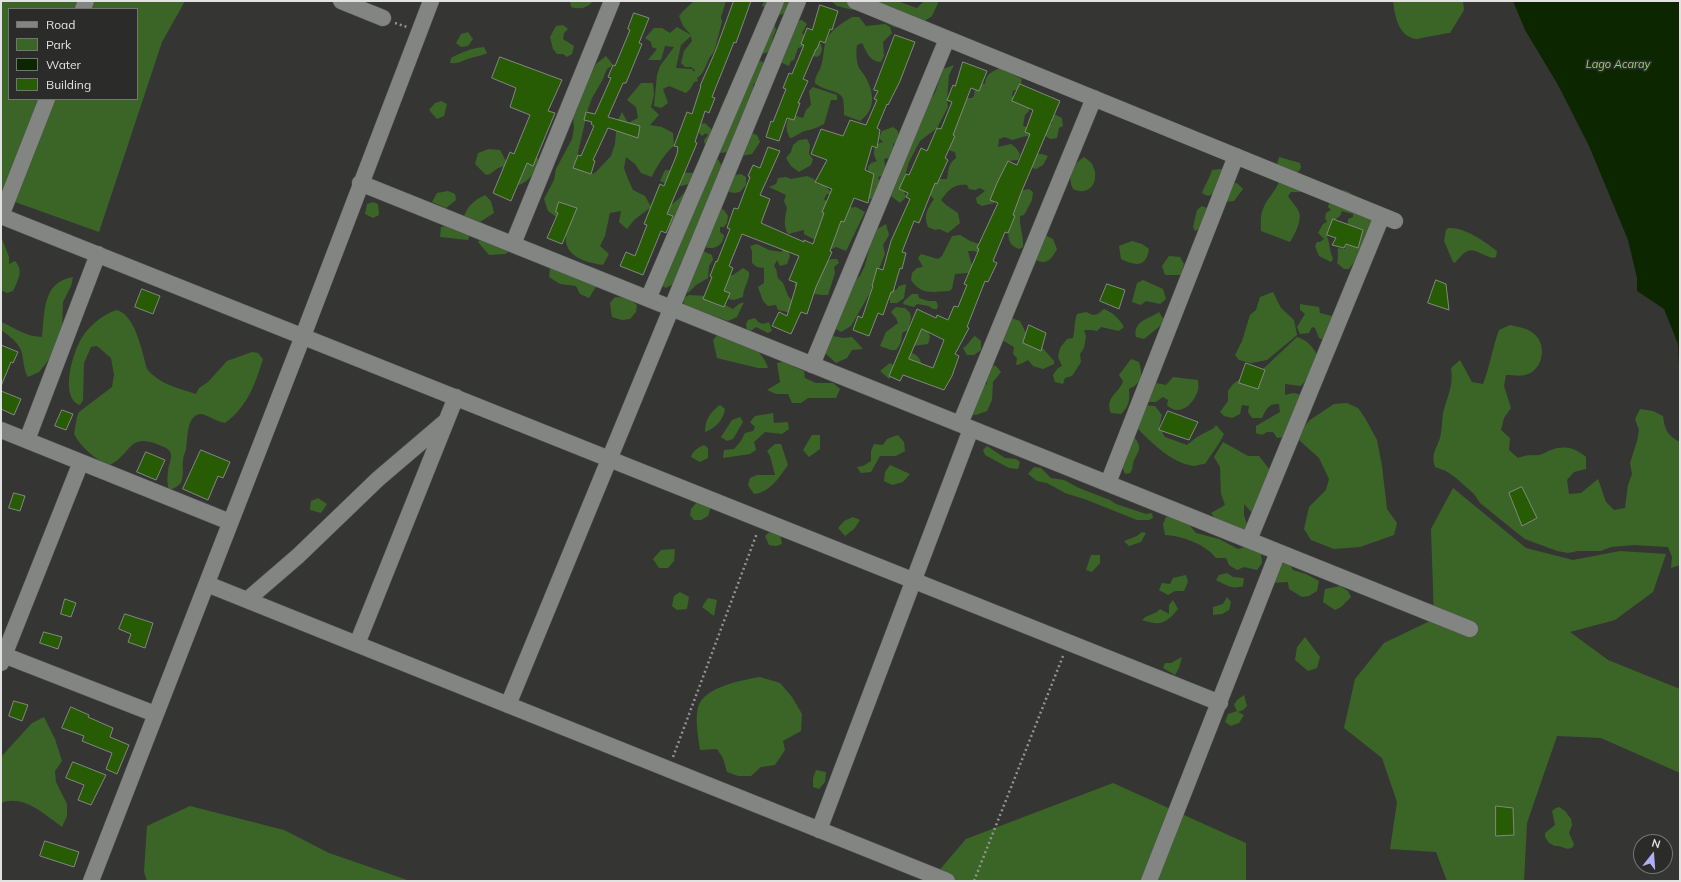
<!DOCTYPE html>
<style>
body{margin:0}
#map{position:relative;width:1681px;height:882px;overflow:hidden;background:#353634;font-family:Mulish,sans-serif}
canvas{display:block}
.frame{position:absolute;inset:0;border:2px solid #e2e3e1;pointer-events:none}
.legend{position:absolute;left:8px;top:8px;width:130px;height:92px;box-sizing:border-box;background:#2b2c2a;border:1px solid #747573;margin:0;padding:5px 7px;list-style:none;font-size:12px;color:#e2e3e1}
.legend li{display:flex;align-items:center;gap:8px;height:20px}
.legend b{width:20px;border:1px solid #747573}
.north{position:absolute;left:1633px;top:834px;width:40px;height:40px;box-sizing:border-box;background:#2b2c2a;border:1px solid #747573;border-radius:50%;rotate:17deg;font-size:11px;font-weight:700;line-height:16px;text-align:center;color:#e2e3e1}
.north::after{content:'';display:block;margin:auto;width:14px;height:18px;background:#b2adf9;clip-path:polygon(50% 0,100% 100%,50% 72%,0 100%)}
</style>
<div id="map">
<canvas width="1681" height="882"></canvas>
<div class="frame"></div>
<ul class="legend">
<li><b style="height:5px;background:#838582"></b>Road</li>
<li><b style="height:11px;background:#3b6526"></b>Park</li>
<li><b style="height:11px;background:#0c2700"></b>Water</li>
<li><b style="height:11px;background:#285c04"></b>Building</li>
</ul>
<div class="north">N</div>
</div>
<script>
const ctx = document.querySelector('canvas').getContext('2d');
ctx.lineJoin = 'round';
function fillPath(path, color) { ctx.fillStyle = color; ctx.fill(path, 'evenodd'); }
function strokePath(path, color, width, dash) { ctx.strokeStyle = color; ctx.lineWidth = width; ctx.lineCap = dash ? 'butt' : 'round'; ctx.setLineDash(dash || []); ctx.stroke(path); }
function label(font, color, halo, rows, align = 'center') {
  ctx.font = font + ' Mulish,sans-serif'; ctx.lineWidth = 3.5; ctx.setLineDash([]); ctx.textBaseline = 'middle'; ctx.strokeStyle = halo; ctx.fillStyle = color; for (const [text, x, y, turn = 0] of rows) {
    ctx.save(); ctx.translate(x, y); ctx.rotate((+turn || 0) * Math.PI / 180); ctx.textAlign = isNaN(turn) ? turn : align; if (halo) ctx.strokeText(text, 0, 0); ctx.fillText(text, 0, 0); ctx.restore();
  }
}
fillPath(new Path2D(`
 M1,1h184l-23,41 -63,190 -98,-35zM9,9h128v90h-128z
 M570,1h23c-6,7 -13,9 -22,6z
 M694,1h32l-5,16 1,5 -8,30c-8,7 -8,21 -17,26l1,3 -4,1 -3,6 -5,5 -17,-7 -6,3 5,14 -7,5 -7,-2 3,-31 3,-9 14,-19 -9,-1 -4,14h-13l9,-11 -5,-2 -1,-5 -6,-4 9,-10h8l8,5 7,-6 14,8 -8,-9 -4,-10 4,-5zM691,36l1,5 -8,10 -3,12 4,4h6l4,3 -1,2 -2,-3 -16,-1 5,-23z
 M764,1h32l-9,11 -9,4 -16,-10z
 M831,1h25l-3,9 -16,-4z
 M863,1h34l20,7 7,-7h15l-7,15 -9,6 -19,7 -10,-2 -22,-11z
 M1393,1h70l1,9 -14,23c-5,0 -31,6 -34,6 -18,-3 -21,-23 -23,-38z
 M852,17h7l7,9 19,-2 5,3 2,6 -9,9 1,14 -3,6c-12,-1 -14,-10 -19,-19l-5,2c-1,7 -1,16 2,23 2,3 5,6 7,10 8,15 10,32 -6,43l-16,-6c0,-5 0,-11 -1,-16 -2,-9 -20,-8 -28,-16 0,-8 4,-10 6,-17 2,-5 2,-11 3,-16 2,-18 14,-24 28,-33z
 M802,20l5,4 -5,9 5,6 14,5 1,6 -2,5 -3,2 -4,-1 -2,-5 -9,-4 -4,1 -4,12 -3,1 -2,5 -9,-4 13,-40z
 M774,23l2,7 -3,7 -3,14 -7,3 -5,-4z
 M563,25l5,4 -4,4 -1,6 11,7 -2,8 -5,3 -4,-3h-6l-4,-5 -3,-12 6,-11z
 M468,32l5,7 -5,7 -7,1 -5,-4 5,-9z
 M484,47l3,6c-6,3 -9,3 -16,5 -9,2 -10,6 -21,5l1,-5c11,-6 21,-10 33,-11z
 M606,56l7,9 -6,4 -5,12 -10,17 -4,11 -11,48 3,12 11,5 4,-1 16,-17 4,-12 2,-22 5,-10 6,11 10,-5 -2,-11 -9,-7 14,-17h12l1,12 -3,12 8,8 -9,10 12,2 11,6 1,13c-7,4 -19,23 -22,31l-11,-4 -6,-9 -9,-7 -2,11 4,11 5,11 12,6 6,11 -17,13 -7,9 -8,-7 2,-11 -11,2 -5,23 -5,10 9,8 -6,11c-13,-2 -33,-6 -37,-22 -1,-5 1,-13 1,-19l-19,-13 -4,-12 10,-19 2,-11 16,-30 2,-11 -1,-12 12,-32 11,-20z
 M754,59l9,3 3,8 -13,15 2,28 -15,6 -4,12 13,1 8,3 3,7 -8,12 -11,2 -9,-6c-12,5 -17,4 -27,-4l-1,-6 4,-5 -2,-2 -4,3 -5,-5 1,-6 7,-2 7,7 13,-10 -5,-11 6,-13 10,-6z
 M954,65l-5,10 -2,25 1,7 -11,21 -17,13 -11,21 -7,24 4,11 -6,6 -9,-7 37,-94 7,-9 8,-24z
 M1004,66l5,3 3,5 10,5 -2,9 -7,3 -1,5 17,10v5l-4,4 -2,11 9,3 7,11 -13,-4 -14,4 -7,-3 -6,2 -1,8 13,-3 5,4 4,6 -2,6 -10,1v7l-14,35 -12,3 -5,-3 -1,-5 9,-7 -5,-3 -5,2 -6,-1 -2,-4c-12,-2 -19,5 -26,15l5,5 12,8 2,10 -12,10 -9,-4 -4,1 -7,-3c-5,-12 0,-19 6,-28l-6,-6 9,-14h10c2,-9 0,-14 9,-21l-1,-6 -4,-1 -5,-5 15,-32 -3,-5 7,-11h7l2,-2 1,-9 5,-4 5,1c1,-12 10,-13 19,-18z
 M813,87l24,8v5h-6l-7,24c-7,4 -11,5 -19,7 -5,1 -9,6 -15,7 -5,-9 -4,-15 0,-24l13,4 3,-8 5,-5 -2,-14z
 M441,101l6,3 -3,12 -7,3 -8,-9 6,-7z
 M1052,113l10,5 1,8 -4,2 -2,10 -7,1 -6,-4 1,-5 8,-8 -9,-5z
 M893,127l5,4 1,9 -6,4 1,6 -2,7 -8,2 2,13 -2,3 -6,2 3,9 -4,12 -6,1 -4,-1 1,-31 3,-4 6,-2c-5,-7 -4,-17 6,-19l-4,-4 3,-7z
 M807,139l3,6 -1,9 4,5 -2,6 -12,7 -8,-6 -5,-8 5,-6 2,-7 6,-5z
 M489,149l11,1 8,15 -10,3 -8,6 -4,1 -11,-11 3,-11z
 M532,152l8,9c-8,15 -10,21 -27,26z
 M1035,154h7l6,2 -5,9 -7,4 -7,-2z
 M1084,157c3,3 8,5 9,9 7,15 -3,31 -20,23 -6,-13 -1,-24 11,-32z
 M1279,157l21,6 1,5 -5,7 6,13 -1,4h-10l-3,4c3,5 9,11 11,16 3,9 -4,22 -9,30l-29,-11c0,-6 -1,-16 2,-22 6,-16 24,-25 14,-45z
 M718,159l5,9 7,8 11,-2 5,3v8l-6,7 -6,1 -9,-2 -5,17 4,2 4,6 -1,7 -3,4h-4v5l4,3c-1,12 -12,16 -22,11l1,5 9,4 1,5 -4,6 -1,12 -12,7 -8,8 -6,-1 -9,-8 -7,4 -6,-3 10,-56 -4,-5v-17c10,-4 19,-13 23,-23l-13,3 -16,-6 5,-11c8,0 18,3 25,3 9,0 22,-8 28,-14z
 M1221,169l5,2 -13,23 -5,2 -6,-3c3,-9 7,-13 10,-23z
 M807,176l7,3 3,5 7,1 9,9h-6l-3,5 4,4 19,5 9,-1 9,5 -19,39 -10,-4 -4,2 -28,-15v-4l-16,4c-5,-8 -3,-17 -1,-26l-3,-7 2,-6 -17,-8 7,-3 2,-6 8,-1 5,2z
 M1237,183l6,6 -9,12 -8,1 5,-18z
 M1029,189l4,3 -1,8 -8,15 -4,1c-1,11 4,20 3,31l-4,2c-3,-1 -6,-3 -8,-5 -8,-12 4,-40 8,-53z
 M1343,190l6,2 26,27 -17,38 -9,12h-5l-7,-6c2,-5 0,-10 1,-15l7,1 3,-30 5,-2v-3l-11,-3 -2,5 -7,5 -6,15c3,8 2,13 6,23l-2,3 -12,-6 -4,-10 2,-4h3l4,-3 -6,-6 5,-9 4,-2 -2,-4 1,-5 5,-3 -3,-3c2,-9 7,-13 15,-17z
 M448,191l7,3 1,6 -10,8 -14,-6 5,-9z
 M485,195l6,6 3,12 -14,9 -16,-6c4,-11 11,-16 21,-21z
 M373,202l5,2 1,11 -6,3 -8,-4 2,-10z
 M1202,206l5,2 -6,20 -6,3 -2,-4 4,-17z
 M886,224l3,11 -6,10 2,9 -13,32 -2,7 -19,33 -10,6 -10,-6 11,-34 18,-16 5,-11 9,-34z
 M452,225l18,9 -2,6 -28,-3 1,-10z
 M1448,228c17,-1 36,13 49,23l-1,6 -3,1c-21,-6 -21,-16 -38,5l-2,-1 -9,-21 2,-11z
 M960,235l10,6 15,5 -3,8 -8,-3h-6l4,15 -4,7 -13,1 -3,15 -3,2c-17,1 -28,4 -38,-11l1,-7 5,-5 6,-1 -5,-9 3,-4 17,5 4,-3 10,-20z
 M1,236l8,21v7l6,-3c9,10 3,19 -2,30l-6,2 -6,-3z
 M1047,236l6,3 4,10c-10,20 -18,13 -33,4l3,-11z
 M481,239l29,12 -5,3 -16,1 -11,-13z
 M1132,241l10,3 7,5c-3,19 -14,17 -28,10l-2,-13z
 M784,242l6,14 -3,8 -7,2 -3,-6 -3,6c4,5 2,7 4,12 1,2 4,3 5,5 4,8 3,13 11,19l-2,11 -14,-3 -2,-5 -8,1 -5,-5 -5,-14 6,-4v-15l-7,-1 -5,-4v-12l-2,-5 7,-2 12,6 13,2z
 M1169,256l11,1 4,7 -3,11h-16l-3,-9z
 M832,259h5l2,4 -5,4 1,6 -7,22c-12,0 -24,-2 -34,-9 5,-12 27,-23 38,-27z
 M550,268l47,17 -8,13 -9,-4 -4,-8 -16,-2 -11,-7z
 M743,268l6,4c1,9 -6,15 -6,25l-9,3 -12,-2 2,-21 9,-2z
 M73,277l-2,9 -8,16 -1,30 -10,23 -8,11 -5,6 -11,5c-5,-8 -4,-18 -7,-27 -4,-9 -13,-15 -20,-20v-8c15,6 25,15 41,15 3,-25 0,-55 31,-60z
 M1143,280l20,9 3,10 -6,5 -14,-3 -5,4 -9,-3 5,-19z
 M906,284l-2,14 -7,5h-7l-1,-15 7,2 3,-4z
 M1273,292l8,16 13,12 3,15 -30,25 -16,3 -12,-3 -4,-5 7,-14 8,-26 6,-5 4,-13z
 M912,294h6l1,4 9,3h8l2,4 -1,4h-4l-4,-3 -12,-2 -3,3 -11,-3 1,-3z
 M689,295l19,1 25,13 6,-5 5,-2 -7,15 -9,4 -44,-16 -1,-7z
 M615,297l13,1 9,7 -1,7 -6,7 -8,1 -10,-3 -2,-14z
 M1300,304l19,3 1,6 12,3v7l-7,18 -6,-3 -4,-10 -3,-1 -3,6 -9,1 -3,-7 8,-13 -5,-4z
 M896,307l9,1 5,5 1,5 -3,12 -6,3c0,8 -2,12 -6,17h-5l-11,-4 6,-14 12,-9 -2,-5 -5,-6z
 M1104,309c9,4 15,9 20,18l-5,4 -18,-4 -4,4 -6,-1h-7l2,6 -2,12 -4,6 1,8 -9,14 -7,2 -2,6 -8,-2 -2,-7 5,-7 4,-2 -4,-9 2,-9 7,-9 6,-1c2,-8 1,-16 4,-24l9,-2 7,3 5,-1z
 M117,310c19,6 25,42 30,59 12,15 31,19 49,25l3,-6 9,-6 19,-21 25,-9 6,1 5,6c-8,26 -16,48 -38,64 -8,-1 -19,-9 -25,-9 -14,2 -12,25 -14,35 -1,4 -3,8 -3,12 -1,6 1,12 -1,18 -1,7 -8,9 -13,11 -2,-6 -2,-12 -1,-18 0,-6 4,-13 3,-18 -2,-6 -7,-7 -12,-9 -31,-13 -28,10 -49,20 -15,-5 -29,-18 -36,-31l3,-17 2,-5 33,-25 2,-12 -3,-17 -14,-12 -6,1 -7,16 -1,37 -3,5c-21,-7 -7,-55 3,-69 8,-12 21,-22 34,-26z
 M1159,312l5,8 -4,6 -16,13 -8,-2c-3,-16 11,-17 23,-25z
 M755,318c4,6 7,7 14,4l3,9 -4,2 -12,-6 -5,4 -4,-1 -1,-6 2,-4z
 M1011,318l9,3 6,12v6l15,7 13,15v3l-11,5 -10,-3 -5,-6 -7,4 -5,1 1,-7 -4,-4 1,-7 -12,-7z
 M1510,325c8,2 17,3 23,8 14,10 11,35 -5,41 -7,3 -15,1 -22,1l-2,11 7,22 -7,10 -3,12 9,8 -1,12 9,8c11,-4 11,-2 21,-3 5,-1 8,-4 12,-5 15,-5 24,-2 35,7v12l-12,3 -7,8 2,14 12,-1 17,-14 8,23 8,8 11,-2 3,-23 4,-11 -2,-11 7,-22 2,-11 -4,-11 5,-10 13,2 10,5c2,14 4,19 17,26v123l-9,3 1,-11 -4,-10 -34,-2 -23,2 -10,4h-23l-10,2 -11,-2 -32,-12 -9,-7 -36,-29 -6,-9 -18,-16 -10,-7 -11,-4c-4,-14 1,-17 5,-29 2,-8 2,-17 3,-25 4,-16 11,-28 8,-45l9,-8 12,22 11,2c7,-18 9,-35 16,-54z
 M914,327l13,2 3,8 -2,7 -15,2z
 M718,334c21,8 43,11 50,34h-10l-41,-10 -4,-18z
 M833,336l11,2 8,-1 11,12 -11,1 -5,8 -11,5 -11,-10 2,-15z
 M975,336l6,5v9l-7,5h-7l-4,-7c6,-3 7,-9 12,-12z
 M1297,337c13,4 17,12 23,23l-7,12 -12,14 -16,-2v11l8,-2 10,2 -19,42 -7,1 -4,-6h-6l-5,3 -6,-2v-7l24,-14 -1,-8c-10,-1 -13,5 -17,14h-10l-4,-6 1,-6 -7,-1 -2,9 -8,4 -8,-2 -4,-4 8,-11v-10l5,-7 10,-7h15l5,-8z
 M907,352c7,1 11,3 14,10l-4,7 -14,-14z
 M1131,359l8,3c4,13 3,21 -10,27 1,10 0,18 -8,25l-10,-1c-7,-16 9,-20 12,-32l-4,-6z
 M788,361l6,6 10,4 1,7 11,5h17l7,6 -4,9h-28l-7,5h-9l-4,-9h-12l-9,-4 13,-8 -3,-19z
 M890,363l3,2 2,7 -6,7 -9,-8z
 M991,365l5,1 5,6 -8,10 -1,18 -5,11 -11,4 -7,-1 13,-28 5,-2 -2,-9z
 M1173,377l25,3c0,3 1,7 0,10 -3,13 -19,28 -31,15l1,-5 -5,-3 -7,5h-7l-3,-3 10,-16 10,2z
 M1347,403l11,5 7,10 12,22 5,26 5,43 10,14 -3,12 -34,12 -26,2 -23,-9 -7,-11 5,-22 17,-17 3,-11 -10,-21 -20,-18 3,-11 8,-9 24,-16z
 M720,405l5,4c-2,11 -9,19 -20,23 0,-12 5,-20 15,-27z
 M1143,405l12,1 7,9 -3,12 6,10 22,8 10,-8 17,-9 2,-3 8,9c-5,11 -12,19 -19,30 -4,0 -9,2 -12,2 -22,-4 -40,-22 -55,-37l1,-13z
 M773,413l1,10 14,-1 1,7 -7,5 -17,-2 -11,10 2,8 -6,4 -27,4 1,-8 10,-1 7,-8 4,-8 8,-2 2,-4 -5,-5 5,-6z
 M740,417l3,5 -10,17 -6,2 -6,-4 11,-17z
 M812,435h8v14l-11,8 -6,-7z
 M898,435l6,7 1,9 -9,5h-16l-9,16 -10,1 -4,-6 6,-1 8,-5v-10l3,-7 9,1 4,-6z
 M1135,438c9,13 1,14 -2,26 -1,4 0,5 -3,9l-5,1 -3,-8 4,-5v-6l4,-14z
 M1223,442l25,14h11l11,14 -17,44 -9,-10v11l5,17 -31,-10 -7,-9 14,-8 -4,-11 -1,-27 -6,-10z
 M775,444h6l7,21c-9,12 -17,27 -34,29l-6,-9 2,-7 7,-3h18l-5,-19 -3,-5z
 M704,445l4,3v10l-8,4 -9,-5c2,-6 6,-9 13,-12z
 M987,446l18,12 11,1 4,3 -2,7 -9,-1 -24,-13 -2,-5z
 M890,465l20,9 -7,8 -11,3 -8,-4 1,-9z
 M1034,467l7,1 10,10 13,2 15,8 31,12 6,4 30,10 6,-1 1,5 -4,2h-12l-50,-20 -22,-7 -18,-10 -10,-2 -9,-7z
 M1453,488l73,60 47,12 47,-9 46,3 -13,38 -38,28 -45,12 38,28 72,29v84l-79,-35 -44,-2 -30,87 -3,58h-77l-11,-29 -46,-3 7,-47 -15,-44 -38,-30 11,-49 29,-36 50,-24 -3,-90z
 M318,498l9,6 -6,9 -11,-3 1,-9z
 M697,502l14,4 -3,10 -7,4h-7l-4,-5 1,-6z
 M1177,516l9,5 10,12 23,6 19,10 7,-2 16,6 1,10 -5,7 -13,-3 -7,3 -8,-5 -3,-7h-10c-11,-14 -33,-22 -51,-23l-2,-11 3,-7z
 M853,517l7,3 -6,9 -9,7 -7,-8 6,-7z
 M772,530l8,3 2,11 -6,2 -7,-1 -4,-9z
 M1142,532l4,1 -5,9 -12,4 -5,-5 13,-5z
 M675,549l-1,12 -6,7h-9l-6,-9 8,-9z
 M1091,555h9v8l-8,9 -6,-2z
 M1280,563l10,1 3,6 13,4 13,7 -2,10 -8,5 -7,1 -13,-8 -1,-7 -16,1z
 M1227,573l6,4 11,1 -1,8c-11,4 -17,-1 -27,-6l3,-5z
 M1186,575l2,7 -4,9h-9l-7,4 -9,-5 3,-7 8,1 3,-6z
 M1340,586l8,5 3,6 -10,10 -6,3 -12,-8 2,-13z
 M680,592l9,5 -2,12 -10,1 -5,-4 2,-10z
 M1227,597l4,5 -2,8 -7,4 -9,1v-8l10,-3z
 M708,598l9,2 -3,16 -12,-9z
 M1173,600l5,9c-12,15 -18,17 -36,11 6,-6 13,-5 18,-11l9,5v-9z
 M1305,637l15,20 -3,11 -9,3 -13,-11 2,-13z
 M1182,657l-3,11 -4,7 -12,-7 2,-5h6z
 M760,677l20,6 12,14 10,17 -1,17 -18,10 2,9 -10,15 -14,2 -10,9h-13l-11,-4 -4,-14 -6,-9 -17,1c-2,-14 -5,-29 -2,-43 6,-20 44,-27 62,-30z
 M1244,695l3,11 -4,4 -5,2 6,3 -5,8 -8,3 -6,-4 3,-8 9,-3 -3,-6 3,-5z
 M44,717l11,22 7,22 -7,10 1,11 11,22v12l-5,11c-17,-12 -38,-33 -61,-24v-46l31,-34z
 M816,770l10,2 -1,10 -6,7 -6,-2v-9z
 M1113,783l133,60v38h-316l36,-42z
 M190,806l94,24 45,23 81,28h-263l-3,-9 3,-46z
 M1559,807l6,4 6,8 1,6 -3,8 5,11 -1,3c-6,4 -9,0 -15,-1h-3l-6,-3 -4,-6v-4l10,-8 -3,-14 4,-3z`), '#3b6526');
fillPath(new Path2D(`
 M1513,1h167v388l-2,-45 -14,-35 -27,-18v-13l-9,-38 -39,-94 -31,-61 -33,-55z`), '#0c2700');
const building = new Path2D(`
 M734,1h17l-15,42 -2,-1 -22,55 3,1 -6,15 -4,-2 -10,31 2,1 -30,71 6,2 -7,17 -5,-2 -18,44 -23,-9 6,-14 9,4 12,-31 -3,-1 16,-40 4,2 13,-32 1,-7 -4,-1 13,-34 5,2 9,-28h-1l15,-34z
 M820,5l18,6 -6,19 -2,-1 -5,14 -5,-2 -3,8h-1l-13,30 5,2 -10,22h2l-6,17 -7,-2 -8,23 -13,-4 5,-16 2,1 13,-33 -3,-1 6,-15 3,1 12,-29 -3,-1 6,-16 5,2z
 M634,13l15,5 -10,25 3,1 -16,39h-3l-15,34 32,9 -2,12 -30,-10 -15,32 2,1 -4,13 -18,-6 5,-13 3,1 13,-30 -3,-2 1,-2 -8,-2 2,-8 9,2 16,-36 -3,-1 5,-12 2,1 15,-36 -2,-1z
 M895,35l20,7 -15,39 -12,24 -1,-1 -10,24 3,2 -3,18 -5,-2 -7,24 9,4 -6,29 -14,-5 -10,24 -3,-1 -11,30 2,1 -16,35 -9,27 -6,-2 -10,22 -19,-8 7,-14 8,4 10,-33 -8,-3 10,-24 -57,-22 -13,32 4,2 -9,23 6,2 -6,14 -21,-8 9,-22 -2,-1 6,-15 1,1 13,-33 -3,-1 7,-20 4,1 12,-32 -2,-1 5,-11 7,3 8,-21 12,4 -20,44 10,4 -9,24 43,19v-2l9,4 11,-31 -2,-1 10,-23 -17,-7 12,-22 -16,-6 10,-25 22,7 7,-16 16,5 11,-25 -3,-1 4,-8 -4,-1z
 M500,57l62,23 -14,31 7,2 -22,53 -6,-3 -16,38 -18,-8 17,-41 4,2 16,-39 -20,-8 6,-19 -24,-10z
 M963,62l24,9 -8,20 -8,-3 -18,47 2,1 -10,22 3,2 -11,24 -2,-1 -16,40 -5,-2 -12,31 4,1 -4,16 -2,-1 -7,24h-2l-8,23 -5,-2 -9,23 -16,-6 5,-14 4,2 11,-32h-1l5,-18 6,2 8,-29 19,-42 -4,-2 2,-4 -9,-4 7,-15 3,1 12,-27 6,3 10,-23 4,1 11,-27 -5,-2 6,-15 2,1z
 M1020,84l40,17 -39,92 -8,22 2,1 -7,17 -3,-1 -12,29 4,2 -9,19 -3,-1 -18,46 2,1 -14,26 4,2 -7,20 -8,14 -41,-15 -3,6 -11,-5 28,-67 19,9 1,-3 11,5 6,-14 4,1 9,-22 -3,-1 15,-35 -2,-1 21,-45 -8,-3 7,-17 11,-22 9,4 13,-31 -5,-2 8,-22 -21,-9zM922,329l22,11 -11,28 -24,-9z
 M559,202l18,6 -15,36 -15,-6 11,-25 -2,-1z
 M1333,219l30,11 -5,18 -12,-4 -2,4 -12,-3 4,-7 -9,-3z
 M1436,280l10,4 3,26 -21,-7z
 M1107,284l18,6 -6,19 -19,-8z
 M142,289l18,7 -7,18 -18,-7z
 M1029,325l17,8 -5,18 -18,-8z
 M1,345l17,7 -5,11 -2,-1 -10,24z
 M1246,363l19,7 -7,19 -19,-6z
 M1,391l20,8 -7,16 -13,-6z
 M62,410l11,4 -7,16 -11,-4z
 M1168,411l30,11 -9,18 -30,-10z
 M201,450l29,12 -7,16 -5,-2 -10,24 -25,-11z
 M146,452l19,8 -9,20 -19,-8z
 M1522,487l15,31 -15,8 -13,-33z
 M14,493l11,3 -5,15 -11,-3z
 M65,599l11,4 -5,14 -10,-3z
 M125,614l28,9 -8,25 -17,-6 3,-8 -12,-5z
 M44,632l18,5 -4,12 -18,-6z
 M14,701l14,4 -6,16 -13,-5z
 M71,707l18,8 -1,2 25,11 -3,9 19,8 -12,29 -11,-5 6,-16 -30,-12 2,-5 -22,-8z
 M73,762l33,13 -15,30 -13,-5 6,-15 -18,-7z
 M1496,806l17,2 1,27 -18,1z
 M45,841l34,11 -5,15 -34,-11z`);
fillPath(building, '#285c04');
strokePath(building, '#838683', 1);
const minor = new Path2D(`
 M341,1l42,17
 M855,1l540,220
 M83,9l3,-8
 M360,183l1110,446
 M1,216l1219,487
 M1,216l46,-117
 M513,244l99,-243
 M648,299l128,-298
 M812,365l135,-326
 M960,424l134,-326
 M1,430l229,92
 M27,440l71,-186
 M1108,483l128,-327
 M1249,540l133,-324
 M207,584l740,297
 M247,600l51,-44 80,-77 68,-58
 M357,644l99,-247
 M1,654l154,60
 M1,663l80,-201
 M508,705l290,-704
 M819,830l152,-401
 M91,881l212,-545 128,-335
 M1149,881l129,-329`);
strokePath(minor, '#535553', 17);
strokePath(new Path2D(`
 M395,23l12,4
 M673,757l84,-224
 M974,881l89,-225`), '#939492', 2.5, [2, 3]);
strokePath(minor, '#838582', 16);
label('italic 11px', '#8ed56e', '#2b2c2a', [
 ["Lago Acaray",1618,65]
]);
</script>
